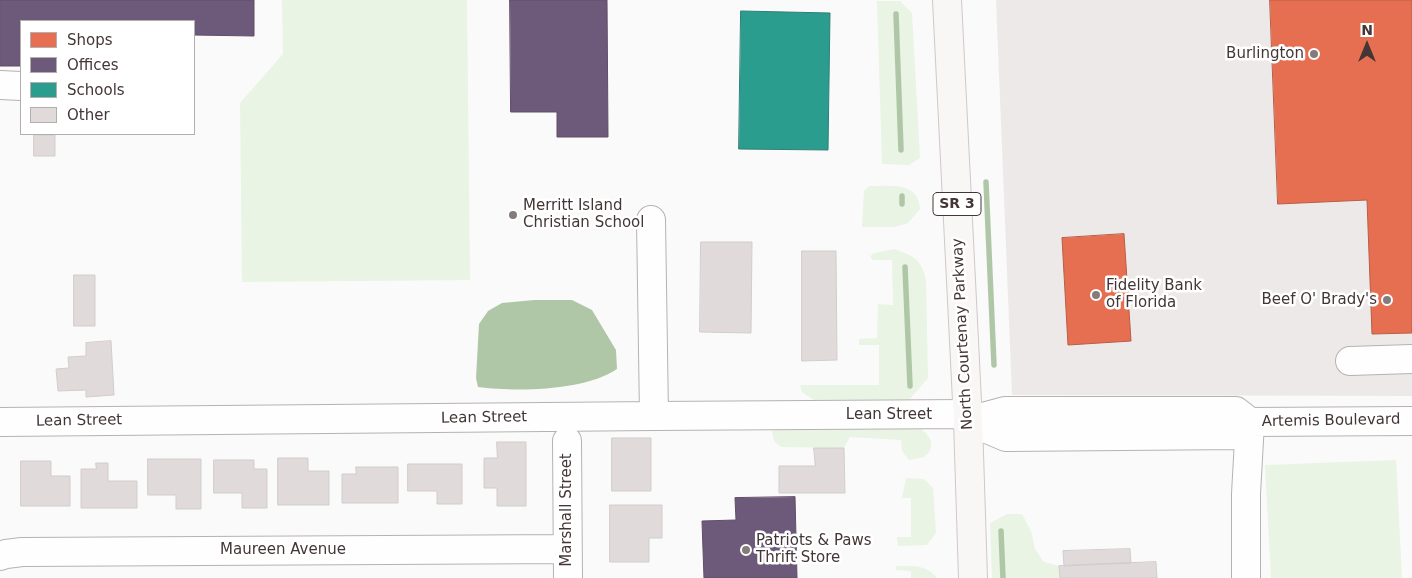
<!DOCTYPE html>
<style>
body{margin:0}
#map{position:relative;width:1412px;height:578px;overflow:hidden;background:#fafafa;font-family:"DejaVu Sans",sans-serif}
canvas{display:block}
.legend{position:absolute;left:20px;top:20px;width:175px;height:115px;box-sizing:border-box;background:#fff;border:1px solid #b4afaf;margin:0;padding:6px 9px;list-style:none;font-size:15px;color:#443636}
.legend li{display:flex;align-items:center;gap:10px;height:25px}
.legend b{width:25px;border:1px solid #b4afaf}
.north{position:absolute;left:1342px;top:20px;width:50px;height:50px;-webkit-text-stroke:4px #fff;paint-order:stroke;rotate:0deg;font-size:14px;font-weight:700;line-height:20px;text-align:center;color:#443636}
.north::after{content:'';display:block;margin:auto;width:18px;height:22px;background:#443636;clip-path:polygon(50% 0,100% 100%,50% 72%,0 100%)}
</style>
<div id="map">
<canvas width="1412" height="578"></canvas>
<ul class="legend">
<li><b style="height:14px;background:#e76f51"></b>Shops</li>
<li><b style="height:14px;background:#6d597a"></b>Offices</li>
<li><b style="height:14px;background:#2a9d8f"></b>Schools</li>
<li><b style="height:14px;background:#e1dada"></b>Other</li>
</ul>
<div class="north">N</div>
</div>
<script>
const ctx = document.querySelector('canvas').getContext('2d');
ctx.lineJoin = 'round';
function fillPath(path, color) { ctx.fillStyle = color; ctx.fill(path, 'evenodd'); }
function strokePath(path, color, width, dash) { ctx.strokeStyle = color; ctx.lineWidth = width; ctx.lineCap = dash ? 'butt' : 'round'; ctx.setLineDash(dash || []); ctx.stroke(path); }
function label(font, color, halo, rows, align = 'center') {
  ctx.font = font + ' "DejaVu Sans",sans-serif'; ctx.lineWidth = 5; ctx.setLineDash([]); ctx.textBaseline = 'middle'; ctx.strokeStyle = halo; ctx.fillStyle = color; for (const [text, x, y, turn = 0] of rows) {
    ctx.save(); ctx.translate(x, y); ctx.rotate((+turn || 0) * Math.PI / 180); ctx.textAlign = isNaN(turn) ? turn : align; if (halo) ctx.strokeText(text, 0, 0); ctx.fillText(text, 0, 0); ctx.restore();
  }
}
fillPath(new Path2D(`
 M996,0h416v396l-400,-1z`), '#eee9e9');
fillPath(new Path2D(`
 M282,0h185l3,280 -228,2 -2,-179 43,-49z
 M877,1h23l12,12 8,145 -11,7 -27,-1z
 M869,186c20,0 50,-5 51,23l-12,14 -13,4h-33l2,-36z
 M895,249c19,8 26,9 31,31l2,98 -19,22 -91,3 -16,-11 -2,-7h79v-40h-20v-6l18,-1 1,-34 15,1 -1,-45h-19l-3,-4 5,-3z
 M784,425l131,1c9,3 20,14 15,24 -1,3 -4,5 -6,7l-15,3 -7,-9 -1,-11 -51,-3 -6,11 -63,-1 -7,-6 -2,-10z
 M1396,460l6,118h-131l-6,-113z
 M906,478l18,1 9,9 3,45 -9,12 -29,1 -1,-9h14v-39h-9z
 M1007,514h15l9,17 4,18 9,13 15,4 1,12h-68l-2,-55z
 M896,566c17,0 30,-2 41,12h-26v-7l-15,-1z`), '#e9f4e5');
fillPath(new Path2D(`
 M534,300h38l20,10 24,40 1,19c-32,22 -101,23 -139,18l-2,-9 3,-54 9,-13 14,-8z`), '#b0c7a7');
const shops = new Path2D(`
 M1270,0h142v333l-40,1 -5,-134 -89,4z
 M1124,234l7,107 -63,4 -6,-107z`);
fillPath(shops, '#e76f51');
strokePath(shops, '#b65e49', 1);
const offices = new Path2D(`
 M0,0h254v36l-60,-1v-14h-173v45h-21z
 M510,0h97l1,137h-51v-25h-46z
 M795,497l2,81h-93l-2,-57 34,-1 -1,-22z`);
fillPath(offices, '#6d597a');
strokePath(offices, '#614e66', 1);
const schools = new Path2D(`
 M741,11l89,2 -2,137 -89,-1z`);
fillPath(schools, '#2a9d8f');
strokePath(schools, '#327e74', 1);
strokePath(new Path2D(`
 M896,14l5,136
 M986,182l8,183
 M902,196v8
 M905,267l5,119
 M1001,531l2,47`), '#b0c7a7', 5.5);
const building = new Path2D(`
 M34,135h21v21h-21z
 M701,242h51l-1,91 -51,-1z
 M802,251h34l1,109 -35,1z
 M74,275h21v51h-21z
 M111,341l3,54 -28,2v-7l-28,1 -2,-22 13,-1 -1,-11 18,-1v-13z
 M612,438h39v53h-39z
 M497,442h29v64h-29v-18h-13v-30h13z
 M814,448h30l1,45h-66v-27h36z
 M278,458h30v13h21v34h-51z
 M148,459h53v50h-25v-14h-28z
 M214,460h40v9h13v39h-25v-15h-28z
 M21,461h30v15h19v30h-49z
 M96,463h12v18h29v27h-56v-39h15z
 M408,464h54v40h-25v-13h-29z
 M356,467h42v36h-56v-29h14z
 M610,505h52v33h-13v24h-39z
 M1130,549l1,14 -67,3 -1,-15z
 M1156,562l1,16h-97l-1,-12z`);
fillPath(building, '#e1dada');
strokePath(building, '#d2cccc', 1);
const minor = new Path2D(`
 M0,85l21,1
 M651,220l3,196
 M1350,361l62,-2
 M968,421l37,-10h231l14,11 162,-1
 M968,421l38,16 232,-2 12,-13
 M0,422l654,-6 313,-2
 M567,441l1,137
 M0,556l6,-2 16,-2 545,-3
 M1246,578v-84l4,-72`);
const major = new Path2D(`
 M947,0l21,421 5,157`);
strokePath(minor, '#b8b1b1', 30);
strokePath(major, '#cfc8c8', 30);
strokePath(minor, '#fefefe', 28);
strokePath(major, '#f9f6f6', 28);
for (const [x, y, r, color] of [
 [1314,54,5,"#847b7b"],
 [513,215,5,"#847b7b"],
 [1096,295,5,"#847b7b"],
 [1387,300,5,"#847b7b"],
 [746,550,5,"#847b7b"]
]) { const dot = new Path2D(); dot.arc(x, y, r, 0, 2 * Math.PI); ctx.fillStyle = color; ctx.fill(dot); strokePath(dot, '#fff', 2); }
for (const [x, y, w] of [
 [957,204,48]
]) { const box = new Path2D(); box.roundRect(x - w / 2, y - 11.5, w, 23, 4); ctx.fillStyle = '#fff'; ctx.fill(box); strokePath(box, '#443636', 1); }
label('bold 14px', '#443636', null, [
 ["SR 3",957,204]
]);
label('15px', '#443636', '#fff', [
 ["Burlington",1304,54,"right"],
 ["Merritt Island",523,206],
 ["Christian School",523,223],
 ["Fidelity Bank",1106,286],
 ["of Florida",1106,303],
 ["Beef O' Brady's",1377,300,"right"],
 ["Patriots & Paws",756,541],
 ["Thrift Store",756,558]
], 'left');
label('15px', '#443636', '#fff', [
 ["North Courtenay Parkway",963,334,-93],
 ["Lean Street",889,415],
 ["Lean Street",484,418,-1],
 ["Lean Street",79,421,-1],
 ["Artemis Boulevard",1331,421,-1],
 ["Marshall Street",567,510,-90],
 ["Maureen Avenue",283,550]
]);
</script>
